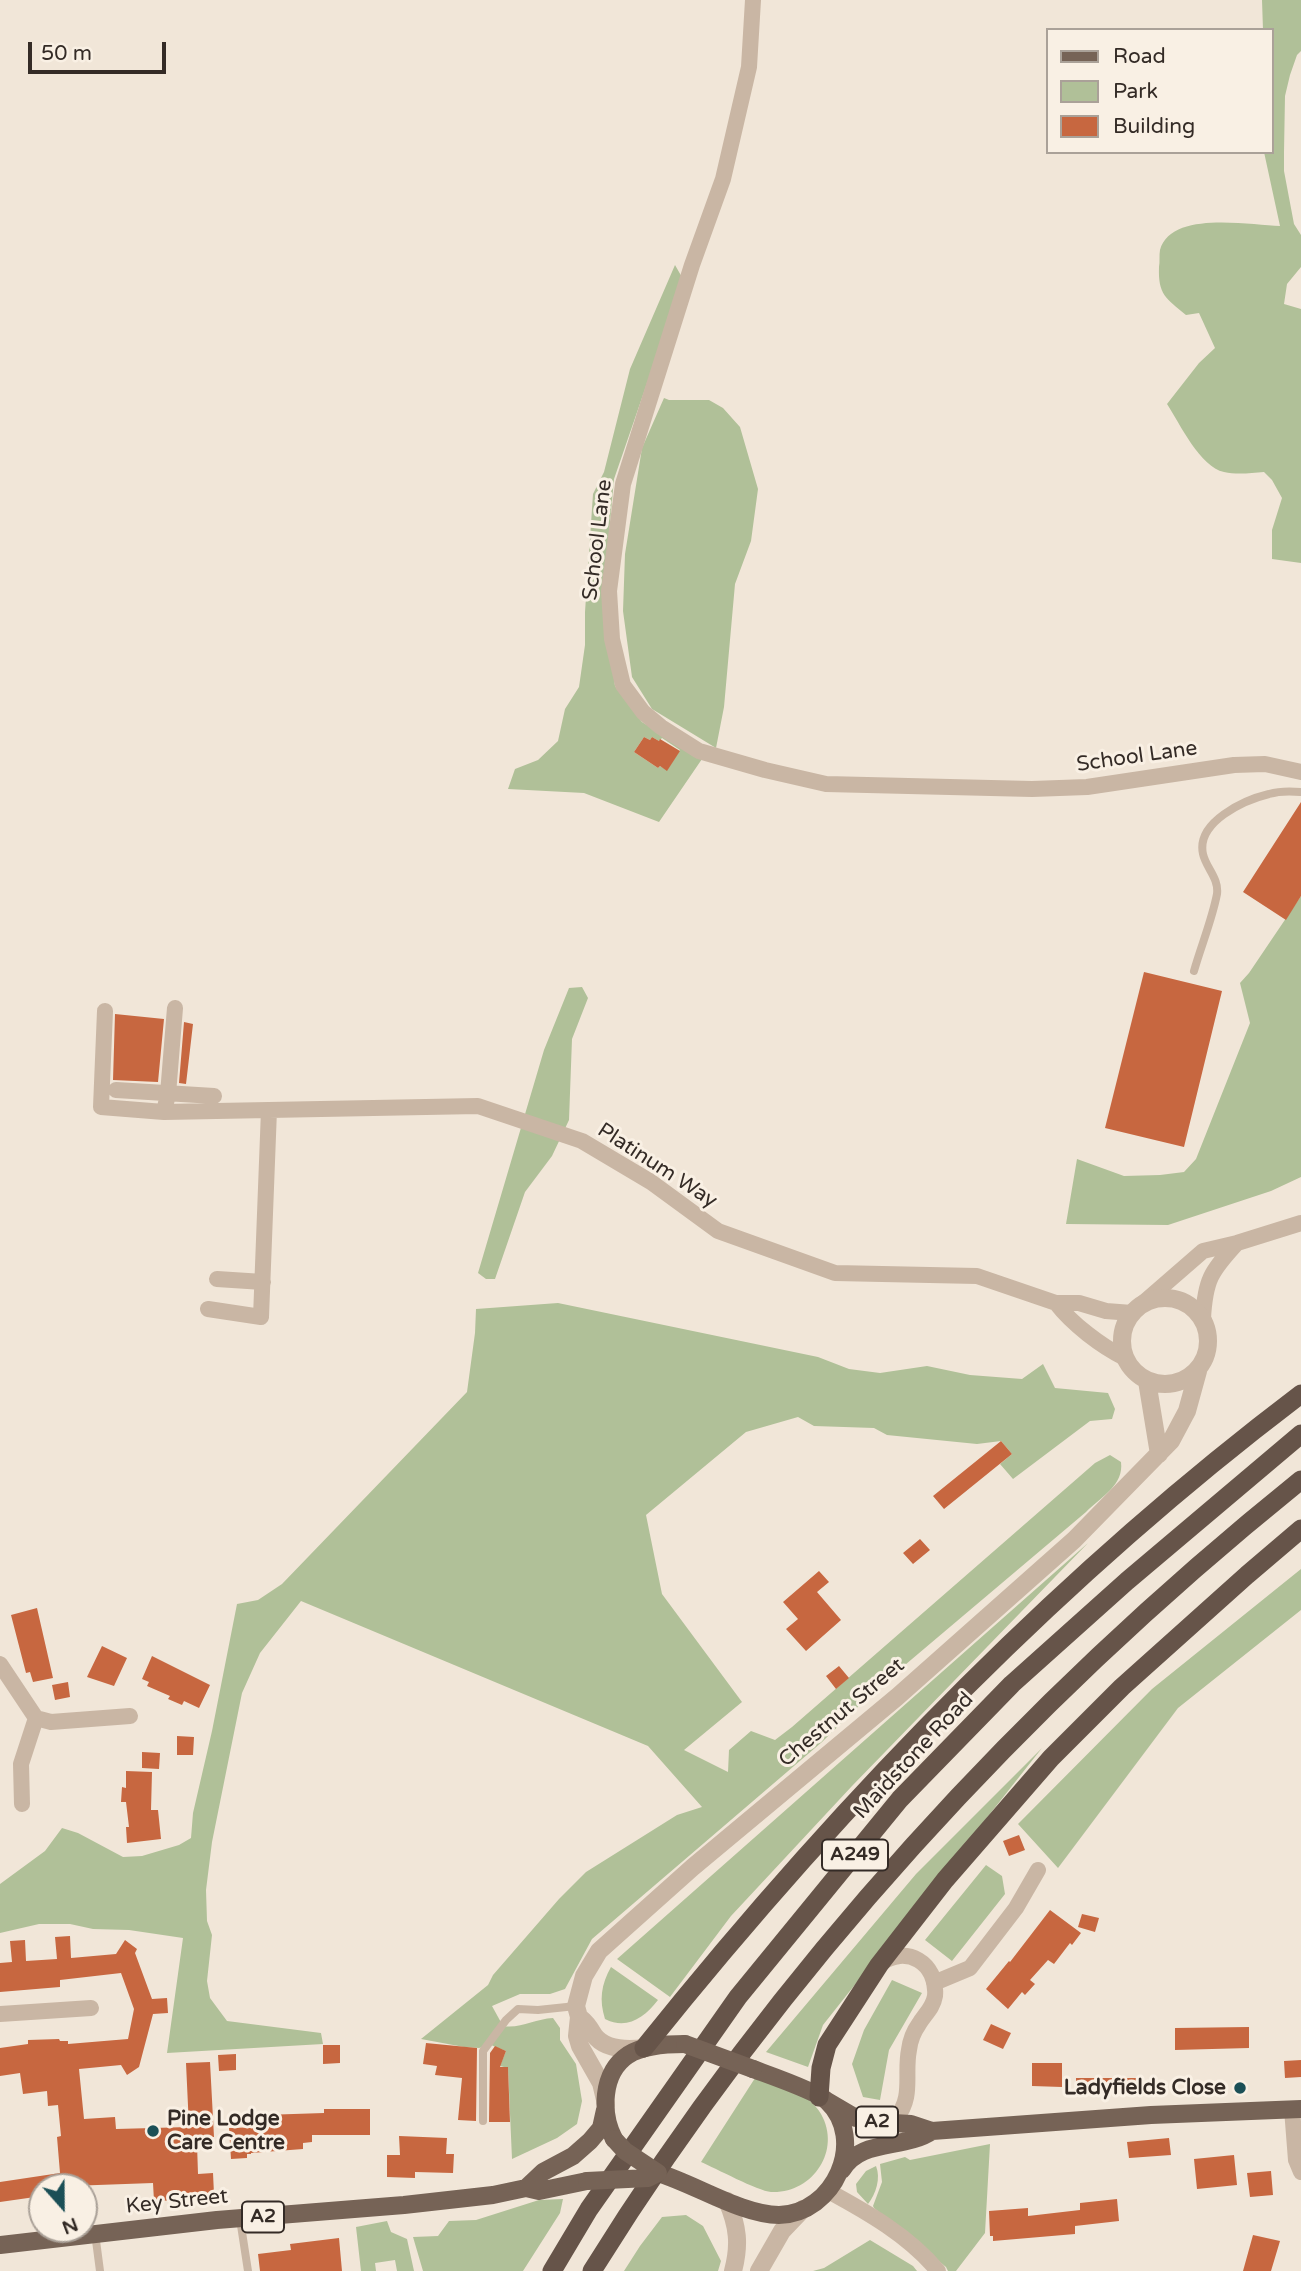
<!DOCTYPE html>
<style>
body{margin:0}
#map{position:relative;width:1301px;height:2271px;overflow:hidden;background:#f1e6d8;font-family:"Varela Round",sans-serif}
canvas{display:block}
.legend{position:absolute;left:1046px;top:28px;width:228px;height:126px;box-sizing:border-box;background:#f9f0e4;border:2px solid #aaa198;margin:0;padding:9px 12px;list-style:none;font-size:21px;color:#342b26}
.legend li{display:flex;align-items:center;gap:14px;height:35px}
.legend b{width:35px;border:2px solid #aaa198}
.north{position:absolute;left:28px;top:2173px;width:70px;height:70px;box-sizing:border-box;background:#f9f0e4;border:2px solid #aaa198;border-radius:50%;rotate:159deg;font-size:19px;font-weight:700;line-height:28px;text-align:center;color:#342b26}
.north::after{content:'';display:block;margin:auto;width:24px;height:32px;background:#1b4f56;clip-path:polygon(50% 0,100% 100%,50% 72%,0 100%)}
.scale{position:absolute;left:28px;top:42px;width:138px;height:32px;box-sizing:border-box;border:4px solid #342b26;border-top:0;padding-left:9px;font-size:21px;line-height:24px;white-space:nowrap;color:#342b26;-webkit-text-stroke:5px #f9f0e4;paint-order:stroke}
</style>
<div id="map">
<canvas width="1301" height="2271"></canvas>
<ul class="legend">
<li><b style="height:9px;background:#766356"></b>Road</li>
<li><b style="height:19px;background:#b0c098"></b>Park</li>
<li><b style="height:19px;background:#c76740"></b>Building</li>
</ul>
<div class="north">N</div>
<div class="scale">50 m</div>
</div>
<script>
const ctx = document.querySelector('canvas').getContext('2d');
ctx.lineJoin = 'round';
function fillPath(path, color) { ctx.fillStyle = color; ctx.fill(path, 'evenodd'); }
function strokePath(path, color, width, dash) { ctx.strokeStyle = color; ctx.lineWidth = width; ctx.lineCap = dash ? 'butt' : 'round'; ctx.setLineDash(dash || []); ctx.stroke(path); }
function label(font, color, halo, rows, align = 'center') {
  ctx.font = font + ' "Varela Round",sans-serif'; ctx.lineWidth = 6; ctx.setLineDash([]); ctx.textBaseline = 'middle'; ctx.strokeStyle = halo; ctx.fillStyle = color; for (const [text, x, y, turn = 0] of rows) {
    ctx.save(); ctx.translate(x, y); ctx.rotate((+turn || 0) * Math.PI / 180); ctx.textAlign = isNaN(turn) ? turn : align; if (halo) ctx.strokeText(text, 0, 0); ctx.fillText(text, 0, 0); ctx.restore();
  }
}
fillPath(new Path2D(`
 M1262,0h39v51l-4,4 -7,20 -5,21 -1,56v19l10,53 7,11v32l-14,17 -3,20 17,5v254l-29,-4v-29l10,-32 -10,-18 -8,-8c-13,1 -27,3 -40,0 -24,-5 -44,-48 -57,-68l32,-41 16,-15 -16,-35 -13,2c-20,-17 -28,-20 -27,-48 1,-5 0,-12 1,-17 11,-40 89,-25 120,-24l-16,-74h7v-122h-8z
 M675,265l8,14 -69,200 -10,111 11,96 27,36 60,37 -43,63 -75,-29 -76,-4 7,-20 23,-9 20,-19 7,-32 14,-22 6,-42v-33l8,-118 11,-22 26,-103zM644,737l6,3 2,-3 7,4 3,-3 18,12 -13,20 -7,-4 -2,2 -24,-16z
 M664,398l5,2h40l14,8 17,19 18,62 -7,52 -16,43 -11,123 -8,41 -64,-39 -20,-32 -9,-66 2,-57 17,-106z
 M1301,896v281l-30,14 -103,34 -102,-1 11,-65 47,17 36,-1 24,-3 12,-13 54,-136 -10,-40 9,-10z
 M582,987l6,11 -16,41 -3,81 -17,36 -27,36 -30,87h-9l-8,-6 66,-223 25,-62z
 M558,1303l260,54 31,12 31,4 47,-7 43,9 52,4 21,-15 12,24 53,5 7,16 -3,10 -22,2 -77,58 -13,-15 12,-10 -11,-13 -24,3 -90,-9 -13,-7 -60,-2 -16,-9 -52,15 -100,83 16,79 80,108 -58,48 44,22 1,-22 22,-19 24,9 17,-13 303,-264 15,-8 11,7c3,23 -19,34 -35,50l-213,180 -51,50 -230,197 -27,50 -15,5h-30l-28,12 11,20c17,3 32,-7 50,-8l7,10v12l16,24 6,37 -5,23 -20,14 -45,21 -4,-91 -8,-2 6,-15 -15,-6 -12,3 -15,-1 -43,-8 67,-54 5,-10 66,-76 27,-27 91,-57 25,-8 -54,-61 -347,-145 -41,52 -18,40 -30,149 -6,48 1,31 5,14 -5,46 3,17 17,23 94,12 2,11 -156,9 16,-115 -54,-8 -36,-1 -23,-5h-31l-39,9v-49l45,-33 17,-23 16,5 45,24 19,-1 37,-11 12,-7 2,-25 19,-82 25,-127 21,-4 24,-16 185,-192 8,-59 1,-24z
 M1088,1543l-236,243 -121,130 -61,81 -53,-38z
 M1301,1569v41l-123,98 -120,160 -40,-44 134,-135z
 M1042,1748l-219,277 -15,42 -42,-15 150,-178z
 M986,1865l16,11 3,18 -53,67 -27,-21z
 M611,1967l47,33c-14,18 -31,30 -53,19 -6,-19 -4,-34 6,-52z
 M892,1980l30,13 -33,57 -9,50 -17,-3 -11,-33 12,-34z
 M757,2075c21,9 52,17 64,39 21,37 -9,80 -50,78 -13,-1 -56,-24 -70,-30z
 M990,2144l-5,89 -29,38h-8l-2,-4 -72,-59 -1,-2 9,-24 -2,-18 25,-7 5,3z
 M876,2166c5,12 0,28 -8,38l-11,-12 -1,-8 10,-13z
 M563,2199l-3,14 -37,58h-100l-10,-34 25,-1 11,-15 27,-1 63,-20z
 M686,2215l17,11 18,35 -3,10h-94l16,-25 22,-29z
 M387,2221l4,11 16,7 7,32h-17l-2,-11 -20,3 1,8h-15l-5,-44z
 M870,2240l43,26 4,5h-104l11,-3z`), '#b0c098');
fillPath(new Path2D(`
 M644,737l6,3 2,-3 7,4 1,-2 20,12 -13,20 -7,-5 -2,2 -24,-16z
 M1301,802v94l-15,24 -43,-28z
 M1144,972l78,19 -38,156 -79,-19z
 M115,1014l49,5 -6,63 -45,-2z
 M184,1022l9,2 -7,60 -7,-1z
 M1001,1441l11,13 -68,55 -11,-13z
 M920,1539l10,11 -17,14 -10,-11z
 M819,1571l10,11 -12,10 24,28 -35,31 -20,-22 12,-10 -15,-17z
 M37,1608l16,70 -20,4 -3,-10 -4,1 -15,-58z
 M102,1646l25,12 -13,28 -27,-9z
 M152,1656l58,29 -11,23 -15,-7 -2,4 -14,-6 2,-3 -23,-10 2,-4 -7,-3z
 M839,1666l10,12 -13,11 -10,-13z
 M68,1682l2,15 -15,3 -3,-15z
 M177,1736l17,1 -1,18h-16z
 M142,1752l18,1 -1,16 -17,-1z
 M126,1771l26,1 -1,38h7l3,29 -34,4 -1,-16h3l-3,-25h-5l1,-15 4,1z
 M1019,1835l6,15 -16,6 -6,-15z
 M1050,1910l31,23 -9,12 -2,-2 -16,21 -6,-4 -18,20 5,4 -10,11 -3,-3 -14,17 -22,-20 23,-28 1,1z
 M1082,1914l17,4 -4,14 -17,-5z
 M70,1936l1,22 45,-4 9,-14 12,9 -2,4 17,46 15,-1 1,15 -15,1 -14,53 -12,8 -6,-10 -42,4 5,50 31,-2 1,12 73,-2 -3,-64 24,-1 4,75h-12v7h-5l1,30 15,-1 1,21 -4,1v4l-56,2 -1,-18 -111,4v9l-42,6v-20l60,-9 -3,-36 4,-1 -3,-31 -10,1 -1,-15 -24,3 -3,-21 -20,3v-28l28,-4v-4l31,-1 1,2h8v3l60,-5 6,-30 -13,-36 -61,7v7l-60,5v-29l12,-1 -2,-21 15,-1 1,21 31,-2 -2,-22z
 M991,2024l20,9 -8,16 -20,-9z
 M1249,2027v21l-74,2v-22z
 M426,2043l51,5 -1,73 -18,-1 4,-42 -27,-3 2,-9 -14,-2z
 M323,2045h17v18l-17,1z
 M495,2046l11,5 -6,16h8l2,55h-21l1,-69z
 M236,2054v16l-17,1 -1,-16z
 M1301,2060v17l-16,1 -1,-17z
 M1032,2063h30v24l-30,-1z
 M1076,2078h36v15h-36z
 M1123,2078h19l-1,14h-19z
 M324,2109h46v26h-58v7l-9,1v6l-52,4v1h-4v4l-16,1 -2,-31 34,-1v-12l61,-2z
 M399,2136l48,2 -1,16h8l-1,19 -38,-1v6l-28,-1v-22h13z
 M1169,2138l2,17 -42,3 -2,-16z
 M1234,2155l3,30 -40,4 -3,-30z
 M1271,2171l2,24 -23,2 -3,-24z
 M1117,2199l2,22 -44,5v8l-82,7v-5h-3l-1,-25 39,-3v8l52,-6v-7z
 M1253,2235l27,6 -9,30h-28z
 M339,2238l3,33h-82l-2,-17 33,-4 -1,-6z`), '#c76740');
strokePath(new Path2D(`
 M1194,971c7,-25 18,-51 23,-77 2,-16 -11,-26 -14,-40 -7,-32 41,-54 66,-60 10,-3 22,-3 32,-2
 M483,2121v-70l23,-31 12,-11 20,1 38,-4
 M240,2219l8,52
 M95,2233l5,38`), '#c9b6a4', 8);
strokePath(new Path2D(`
 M753,0l-4,67 -26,112 -31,86 -69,219 -14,107 3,48 11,46 20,27 18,15 38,24 66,19 61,14 206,5 55,-2 147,-22 31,-1 36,8
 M105,1011l-4,96 63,5 314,-6 104,35 69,41 67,49 117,42 142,3 79,27h23l27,8 26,2
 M116,1090l98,6
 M164,1112l4,-18 7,-86
 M217,1279l46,3
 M1056,1303c16,21 45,43 69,55
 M1142,1304l61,-53 34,-8 64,-20
 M208,1309l53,8 8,-207
 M1203,1319c2,-39 8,-48 34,-76
 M0,1664l36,54 15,4 79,-6
 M22,1804l-1,-40 15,-46
 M880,1964c26,-20 58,-1 55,32 -2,12 -10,18 -16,28 -5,7 -9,17 -10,26 -5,24 5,47 -13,68l-15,4
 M934,1983l36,-15 46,-60 22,-38
 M0,2014l91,-6
 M1292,2109l4,51 5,12
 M828,2191c39,21 81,45 110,80`), '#c9b6a4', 16);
strokePath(new Path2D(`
 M1122 1341a43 43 0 1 1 86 0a43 43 0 1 1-86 0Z
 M1147,1381l12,73
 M579,2017c8,6 10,10 15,18 11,15 33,15 50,13
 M606,2104l-5,-21 -21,-37 -3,-10 2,-19 -3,-11 8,-30 15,-25 94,-84 204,-170 177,-157 97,-99 16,-30 11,-40
 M727,2201c11,25 13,44 6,70
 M759,2271l23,-40 21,-22`), '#c9b6a4', 18);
strokePath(new Path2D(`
 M827,2101l29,17 19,4 36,2 21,7 219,-16 150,-6
 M614,2139c-13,-25 -13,-66 14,-84 16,-10 38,-11 57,-11
 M842,2170c19,-32 62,-20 90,-39
 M658,2173c37,11 84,42 121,42 55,-1 89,-75 48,-114 -11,-10 -58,-26 -74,-32
 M526,2188l17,-16 30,-16 17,-15 11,-13 4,-18
 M0,2245l217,-25 187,-15 89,-10 33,-7 13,3 48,-10`), '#766356', 18);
strokePath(new Path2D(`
 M644,2048c192,-240 411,-468 657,-654
 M819,2097l2,-29 6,-23 52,-80 66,-85 106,-122 71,-71 125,-112 54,-46
 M552,2271l37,-62 149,-212 162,-198 112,-115 115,-103 174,-147
 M592,2271c186,-300 434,-570 709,-791`), '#665449', 19);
strokePath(new Path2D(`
 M685,2044l68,25
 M587,2181l61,-3 10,-5 -33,-22 -11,-12`), '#766356', 18);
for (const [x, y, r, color] of [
 [1240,2088,7,"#1b4f56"],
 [153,2131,7,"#1b4f56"]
]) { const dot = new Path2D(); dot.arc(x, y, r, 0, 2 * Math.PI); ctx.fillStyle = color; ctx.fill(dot); strokePath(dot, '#f9f0e4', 2.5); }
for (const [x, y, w] of [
 [855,1855,66],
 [877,2122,42],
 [263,2217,42]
]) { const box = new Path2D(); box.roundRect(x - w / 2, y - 15.5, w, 31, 5); ctx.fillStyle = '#f9f0e4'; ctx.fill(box); strokePath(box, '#342b26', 2); }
label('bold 19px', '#342b26', null, [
 ["A249",855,1855],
 ["A2",877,2122],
 ["A2",263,2217]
]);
label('21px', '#342b26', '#f9f0e4', [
 ["School Lane",598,540,-83],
 ["School Lane",1137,757,-8],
 ["Platinum Way",657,1166,33],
 ["Chestnut Street",842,1713,-40],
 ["Maidstone Road",914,1756,-47],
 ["Key Street",177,2202,-6]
]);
label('bold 21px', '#342b26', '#f9f0e4', [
 ["Ladyfields Close",1226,2088],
 ["Pine Lodge",167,2119,"left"],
 ["Care Centre",167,2143,"left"]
], 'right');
</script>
